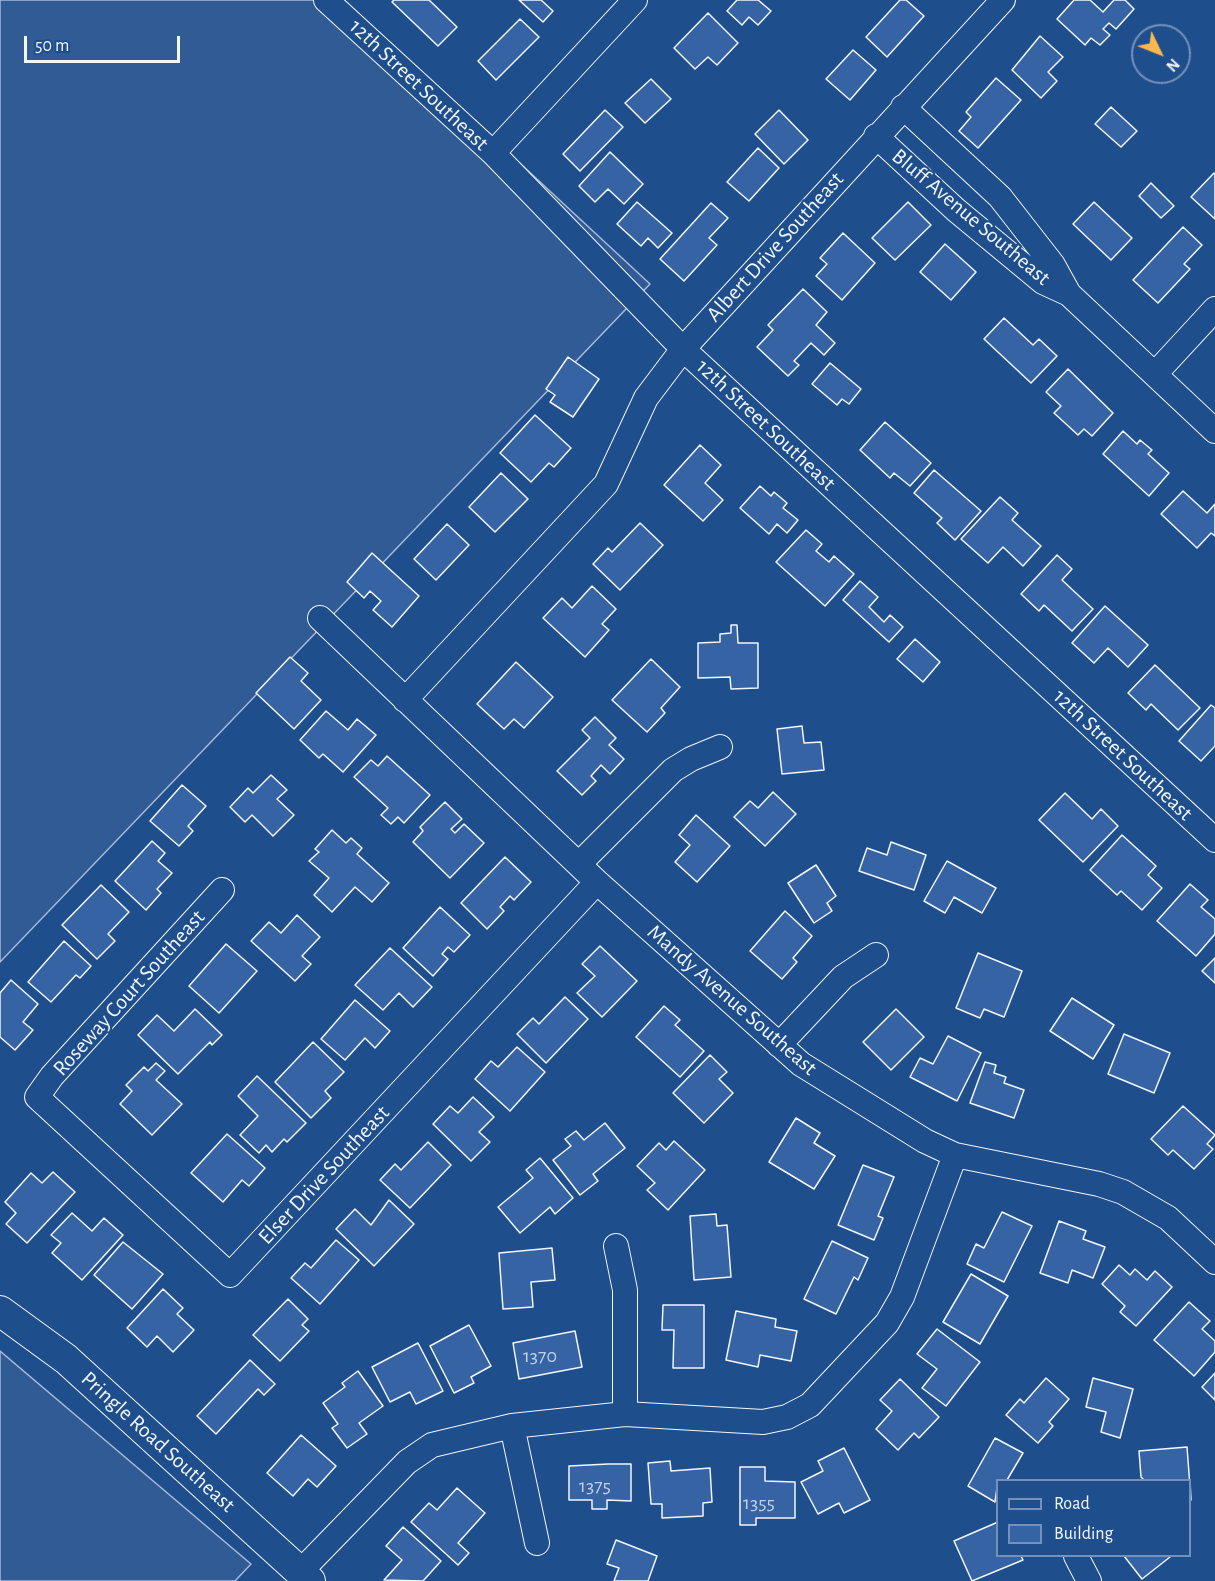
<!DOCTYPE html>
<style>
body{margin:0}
#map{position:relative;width:1215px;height:1581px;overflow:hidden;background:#1f4e8c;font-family:"Alegreya Sans",sans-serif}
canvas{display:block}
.legend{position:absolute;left:996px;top:1479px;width:195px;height:78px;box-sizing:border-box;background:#1f4e8c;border:2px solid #7391ba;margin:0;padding:8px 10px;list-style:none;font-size:18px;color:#f2f6ff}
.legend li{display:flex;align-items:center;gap:12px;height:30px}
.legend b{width:30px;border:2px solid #7391ba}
.north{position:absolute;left:1131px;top:24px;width:60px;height:60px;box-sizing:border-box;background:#1f4e8c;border:2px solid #7391ba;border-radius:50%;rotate:133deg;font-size:16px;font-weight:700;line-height:24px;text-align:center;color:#f2f6ff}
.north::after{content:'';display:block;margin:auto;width:21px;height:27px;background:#ffb74d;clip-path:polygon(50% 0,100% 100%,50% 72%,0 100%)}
.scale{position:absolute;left:24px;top:36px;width:156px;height:27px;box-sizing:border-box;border:3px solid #f2f6ff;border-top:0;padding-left:8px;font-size:18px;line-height:21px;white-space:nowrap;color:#f2f6ff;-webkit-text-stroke:4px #1f4e8c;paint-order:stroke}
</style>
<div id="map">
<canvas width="1215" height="1581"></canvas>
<ul class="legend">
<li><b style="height:8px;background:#1f4e8c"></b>Road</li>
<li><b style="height:16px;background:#3563a3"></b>Building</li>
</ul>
<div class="north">N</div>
<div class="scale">50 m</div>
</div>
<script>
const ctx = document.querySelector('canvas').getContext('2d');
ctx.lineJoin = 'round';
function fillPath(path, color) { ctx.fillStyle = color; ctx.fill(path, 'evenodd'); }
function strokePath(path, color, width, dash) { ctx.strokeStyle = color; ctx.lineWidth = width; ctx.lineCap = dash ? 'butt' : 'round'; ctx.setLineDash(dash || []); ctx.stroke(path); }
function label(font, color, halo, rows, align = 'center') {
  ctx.font = font + ' "Alegreya Sans",sans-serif'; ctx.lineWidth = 4.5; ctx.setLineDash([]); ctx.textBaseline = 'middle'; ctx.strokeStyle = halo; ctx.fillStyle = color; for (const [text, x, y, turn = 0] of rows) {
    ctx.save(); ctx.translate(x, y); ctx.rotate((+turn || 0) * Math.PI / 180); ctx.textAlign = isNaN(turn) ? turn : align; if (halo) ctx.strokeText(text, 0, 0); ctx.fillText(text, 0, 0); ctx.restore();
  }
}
const built = new Path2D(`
 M0,0h344l306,284 -650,678z
 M0,1351l251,213 -16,17h-235z`);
fillPath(built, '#305b95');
strokePath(built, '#a8bbd7', 1.5);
const building = new Path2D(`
 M394,0h35l28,27 -19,19 -46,-44z
 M519,0h22l12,11 -10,11z
 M737,0h21l13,11 -13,14 -9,-8 -7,8 -15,-14z
 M900,0h6l18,16 -37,41 -21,-20z
 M1074,0h16l13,12 11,-12h11l9,9 -18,20 -7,-6 -6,6 7,6 -10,10 -9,-7 -6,7 -28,-26z
 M708,13l30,30 -21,22 -9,-8 -13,12 -21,-21z
 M520,19l19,18 -43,43 -18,-19z
 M1040,36l23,21 -15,15 9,9 -16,17 -29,-28z
 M853,50l23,20 -26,30 -24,-21z
 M996,78l25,22 -43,48 -19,-17 12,-14 -5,-5z
 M651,79l20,20 -26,24 -20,-20z
 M1111,107l26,24 -16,16 -26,-23z
 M605,110l18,17 -43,44 -17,-17z
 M779,110l29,30 -24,24 -29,-30z
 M758,148l21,20 -30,33 -22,-19z
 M610,152l33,32 -19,20 -16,-15 -13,13 -16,-16z
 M1214,173l1,1v45l-24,-22z
 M1151,183l23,23 -13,12 -22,-22z
 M637,202l35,31 -14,15 -10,-10 -7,8 -24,-22z
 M908,202l23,23 -36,35 -23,-22z
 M1094,202l38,36 -21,22 -38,-36z
 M711,203l17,15 -19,20 8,7 -33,36 -24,-22z
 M1183,227l19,18 -18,19 6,5 -32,34 -25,-23z
 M843,233l32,30 -33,37 -26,-24 11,-12 -7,-6z
 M945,244l31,28 -25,28 -31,-28z
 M803,289l24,23 -11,13 19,18 -11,12 -13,-12 -17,18 5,4 -11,11 -31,-29 16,-17 -5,-5z
 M1004,318l29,27 6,-6 18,17 -26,27 -47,-44z
 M568,357l31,22 -26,38 -23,-15 5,-7 -9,-6z
 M830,363l31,26 -12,15 -7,-5 -5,6 -25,-21z
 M1068,369l45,44 -21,23 -8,-7 -6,6 -24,-22 7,-7 -15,-14z
 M535,415l36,33 -17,19 -5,-4 -18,19 -31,-29z
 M885,422l46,41 -21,23 -16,-13 -4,5 -30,-28z
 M1123,431l14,13 3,-4 12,10 -4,4 21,19 -20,23 -46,-42z
 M700,445l21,20 -16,18 18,17 -20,21 -39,-36z
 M934,470l47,41 -26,29 -18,-17 5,-5 -28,-25z
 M501,473l27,26 -33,33 -26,-25z
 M760,486l11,10 3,-4 13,11 -4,5 15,12 -11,13 -10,-9 -8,10 -29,-26z
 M1183,491l24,22 8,-9v32l-4,-3 -14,15 -36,-34z
 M1000,497l18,16 -6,7 29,26 -18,20 -20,-19 -15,16 -27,-24z
 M640,523l23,22 -43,45 -27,-26 15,-16 4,4z
 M447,524l22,21 -33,35 -22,-21z
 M806,530l16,14 -6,7 13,11 5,-6 20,18 -29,32 -49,-44z
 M372,553l47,43 -27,31 -19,-17 8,-9 -11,-10 -6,7 -17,-16z
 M1057,555l15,14 -10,11 31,29 -21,22 -28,-26 -5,6 -18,-17z
 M860,581l18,16 -9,10 15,15 6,-7 13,12 -14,15 -46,-42z
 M592,586l24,23 -14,15 7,6 -24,27 -42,-39 19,-20 10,10z
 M1105,606l43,39 -20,22 -20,-19 -14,15 -22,-20z
 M731,625h6l1,18h20v45l-27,1 -1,-12 -32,1v-35l22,-1v-8l11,-1z
 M915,639l25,23 -17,20 -26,-23z
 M290,657l18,16 -7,8 20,19 -27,29 -38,-36z
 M651,659l29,28 -19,21 4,5 -18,19 -35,-32z
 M516,662l37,35 -29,31 -10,-9 -10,10 -27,-25z
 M1155,665l45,43 -22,22 -27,-26 -5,6 -18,-17z
 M1211,705l4,3v38l-14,15 -22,-20z
 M326,711l22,19 9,-11 19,16 -33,37 -20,-18 -4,4 -19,-18z
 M595,717l21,21 -7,7 15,14 -14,15 -9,-9 -10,11 5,5 -14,14 -25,-24 33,-33 -8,-8z
 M802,726l2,17 17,-1 3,28 -42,4 -5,-45z
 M387,756l43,39 -26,28 -6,-6 -7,7 -10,-9 7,-7 -34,-31 17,-17 7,6z
 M271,775l16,15 -10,9 17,16 -21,21 -21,-21 -7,7 -15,-15 18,-19 5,5z
 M182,785l24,21 -18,20 5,5 -14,15 -29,-25z
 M773,792l23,22 -31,32 -31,-29 16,-16 8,7z
 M1065,793l27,26 9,-10 17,17 -35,36 -44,-42z
 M445,802l17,17 -11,10 4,4 9,-9 20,19 -34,35 -37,-36 10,-11 -3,-4z
 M696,815l34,31 -33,36 -22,-20 15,-17 -11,-10z
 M332,830l14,13 5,-5 11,10 -5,6 32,29 -17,19 -17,-15 -23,25 -18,-17 15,-17 -20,-17 10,-9 -4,-3z
 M1122,835l34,31 -8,9 14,13 -20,22 -21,-19 -4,4 -27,-25z
 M152,841l13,12 -7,8 14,12 -15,16 4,4 -15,17 -31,-29z
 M891,842l35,13 -12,35 -55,-19 8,-23 20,7z
 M505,857l26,25 -17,18 -4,-4 -10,11 4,4 -17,18 -26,-26z
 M947,861l49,27 -14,25 -28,-16 -9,16 -21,-12z
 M816,865l20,31 -9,7 5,8 -18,12 -26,-40z
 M1190,884l18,16 -7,7 14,12v15l-19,22 -39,-35z
 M101,885l28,27 -21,22 7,7 -18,18 -35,-34z
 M440,907l30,28 -16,17 -6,-5 -6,7 6,5 -15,17 -30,-28z
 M785,911l27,25 -19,22 4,4 -15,17 -32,-28z
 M297,915l23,22 -18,19 9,8 -16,17 -44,-40 18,-19 12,11z
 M64,941l27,25 -11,12 -4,-3 -25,27 -23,-20z
 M226,944l31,27 -38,42 -30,-27z
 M600,946l37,35 -35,36 -25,-24 18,-17 -13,-12z
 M390,948l42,39 -19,20 -14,-14 -16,17 -28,-25z
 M978,953l44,18 -18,46 -20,-8 -4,9 -24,-10z
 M1215,958v25l-13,-12z
 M11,980l27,24 -15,18 10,8 -18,20 -15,-13v-44z
 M565,997l23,22 -42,44 -29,-29 16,-16 6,6z
 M1072,998l42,27 -21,34 -43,-28z
 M355,1000l35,31 -15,17 -10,-10 -20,22 -24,-21z
 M664,1006l16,14 -5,5 29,26 -24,26 -44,-40z
 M195,1009l27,26 -10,10 -2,-3 -32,32 -40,-39 19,-20 17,16z
 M896,1009l28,28 -33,33 -28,-28z
 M1124,1034l46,19 -16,40 -46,-19z
 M948,1036l33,17 -24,48 -47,-24 10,-19 13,6z
 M313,1042l31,30 -19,19 6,7 -20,20 -36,-36z
 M517,1047l28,25 -35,39 -35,-32 16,-18 7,6z
 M710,1055l17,17 -8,7 14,14 -29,30 -31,-30z
 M985,1062l11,3 -2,8 12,4 -2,6 20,7 -10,28 -44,-15z
 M156,1063l9,8 -9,9 26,24 -30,31 -32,-31 12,-13 -6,-6 18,-18 4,4z
 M257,1076l49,47 -19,19 -3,-3 -12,13 -6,-7 -7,8 -19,-18 18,-19 -20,-20z
 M473,1097l21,20 -15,15 11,10 -19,19 -38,-37 17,-18 8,7z
 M1183,1106l32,29 -8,9 6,5 -19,20 -21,-19 -5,5 -17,-16z
 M796,1118l24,15 -6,10 21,13 -21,33 -45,-27z
 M605,1123l20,25 -32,26 5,7 -18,14 -27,-35 18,-14 -6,-7 11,-8 8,9z
 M227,1134l38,34 -16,18 -7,-6 -19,22 -32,-29z
 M674,1141l31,29 -37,40 -21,-20 8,-7 -18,-17 22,-23 7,7z
 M428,1142l23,23 -41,43 -30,-28 15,-16 6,6z
 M540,1158l33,40 -18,16 -5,-7 -30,26 -22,-26 35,-29 -7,-8z
 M863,1165l31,12 -16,39 5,2 -9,22 -36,-15z
 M53,1172l22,20 -48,51 -21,-19 10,-11 -11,-11 26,-29 11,10z
 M389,1200l25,24 -40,42 -38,-37 19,-20 16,16z
 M1002,1212l30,14 -28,56 -37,-18 9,-20 8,4z
 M72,1213l20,18 12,-13 19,17 -41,45 -30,-27 9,-10 -10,-8z
 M716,1214l1,12 10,-1 4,52 -37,3 -4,-64z
 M1059,1221l27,10 -3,8 22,8 -12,31 -21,-8 -4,13 -28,-10z
 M336,1240l23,20 -39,44 -29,-26 14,-15 6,5z
 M832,1241l36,17 -10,22 -4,-3 -18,37 -32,-15z
 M123,1242l40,32 -31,35 -38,-34z
 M552,1248l3,32 -24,2 2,25 -30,2 -4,-56z
 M1119,1265l11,10 5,-6 12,11 8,-9 17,16 -36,39 -16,-14 5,-6 -23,-22z
 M971,1274l37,22 -28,48 -37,-22z
 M163,1289l20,19 -6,6 17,16 -21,22 -16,-16 -10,11 -20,-19z
 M288,1299l20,20 -6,6 7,6 -29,30 -27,-26z
 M1189,1302l21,19 -8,8 13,12v11l-21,24 -40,-36z
 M663,1305h41v63h-31l1,-38h-12z
 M736,1311l40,8 -1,8 22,4 -6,30 -31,-6 -2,12 -32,-7z
 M469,1325l22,41 -20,11 3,6 -20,10 -24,-47z
 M937,1329l43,33 -34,44 -24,-18 15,-19 -20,-15z
 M575,1331l7,36 -63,12 -6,-36z
 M418,1343l25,48 -27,13 -6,-12 -20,10 -18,-35z
 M250,1360l25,24 -11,11 -6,-6 -42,45 -19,-18z
 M358,1371l25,35 -24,17 8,11 -20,14 -15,-20 6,-4 -15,-21 22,-16 -3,-4z
 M1215,1373v27l-13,-13z
 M1046,1378l23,21 -20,23 4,4 -15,17 -32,-28 14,-16 4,4z
 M1093,1378l40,11 -13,49 -19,-6 5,-20 -20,-5z
 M900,1379l39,38 -20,21 -5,-5 -16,17 -22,-21 16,-18 -12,-11z
 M301,1435l35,31 -19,21 -9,-8 -15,17 -26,-23z
 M995,1438l28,15 -16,27h-9l-3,22 -27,-16z
 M1187,1447l4,53 -1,-20h-46l-3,-3 -2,-26z
 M844,1448l26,52 -26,13 -5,-10 -21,11 -17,-32 22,-11 -5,-10z
 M670,1461l1,10 39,-3 2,34 -9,1v13l-41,2v-14h-11l-3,-41z
 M608,1464h23v37l-24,-1v9h-15v-9h-23v-34z
 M740,1467h25v14l30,1v36h-39v7h-16z
 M457,1488l28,25 -27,30 11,10 -11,12 -47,-43 18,-19 8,7z
 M998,1522v34h23l2,4 -51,21 -18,-40z
 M403,1527l38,34 -18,20 -39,-1 18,-20 -16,-14z
 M616,1540l41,16 -9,25h-34l5,-13 -12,-4z
 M1124,1556h45l1,1 -28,22z`);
fillPath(building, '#3563a3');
strokePath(building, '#f2f6ff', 1.5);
const minor = new Path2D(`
 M326,0l167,153 190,196 532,491
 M903,107l97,90 53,68 16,29 146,137
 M876,136l80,74 87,72 26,12
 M493,153l142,-153
 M1155,374l60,-65
 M320,618l277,264 204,182 124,77 30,14 144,29 24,8 45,26 47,44
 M405,700l201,-216 40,-86 37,-49 320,-349
 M579,864l94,-94 18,-11 29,-12
 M222,890l-170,186 -15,21 193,178 367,-393
 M779,1045l64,-68 33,-22
 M616,1246l9,44v124
 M512,1426l25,117
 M1076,1556l13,25
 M300,1572l107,-110 25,-17 80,-19 113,-12 138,8 24,-5 23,-12 77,-82 15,-26 53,-142`);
const major = new Path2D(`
 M0,1311l66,48 244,222`);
strokePath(minor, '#f2f6ff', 26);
strokePath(major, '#f2f6ff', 32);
strokePath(minor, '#1f4e8c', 24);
strokePath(major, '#1f4e8c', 30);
label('20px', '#c3d1e8', null, [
 ["1370",540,1356],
 ["1375",595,1486],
 ["1355",759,1503]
]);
label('22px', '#f2f6ff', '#1f4e8c', [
 ["12th Street Southeast",419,85,43],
 ["Bluff Avenue Southeast",971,217,40],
 ["Albert Drive Southeast",775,247,-48],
 ["12th Street Southeast",766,425,43],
 ["12th Street Southeast",1123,755,43],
 ["Roseway Court Southeast",129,993,-48],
 ["Mandy Avenue Southeast",732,1000,41],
 ["Elser Drive Southeast",324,1175,-47],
 ["Pringle Road Southeast",158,1442,42]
]);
</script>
